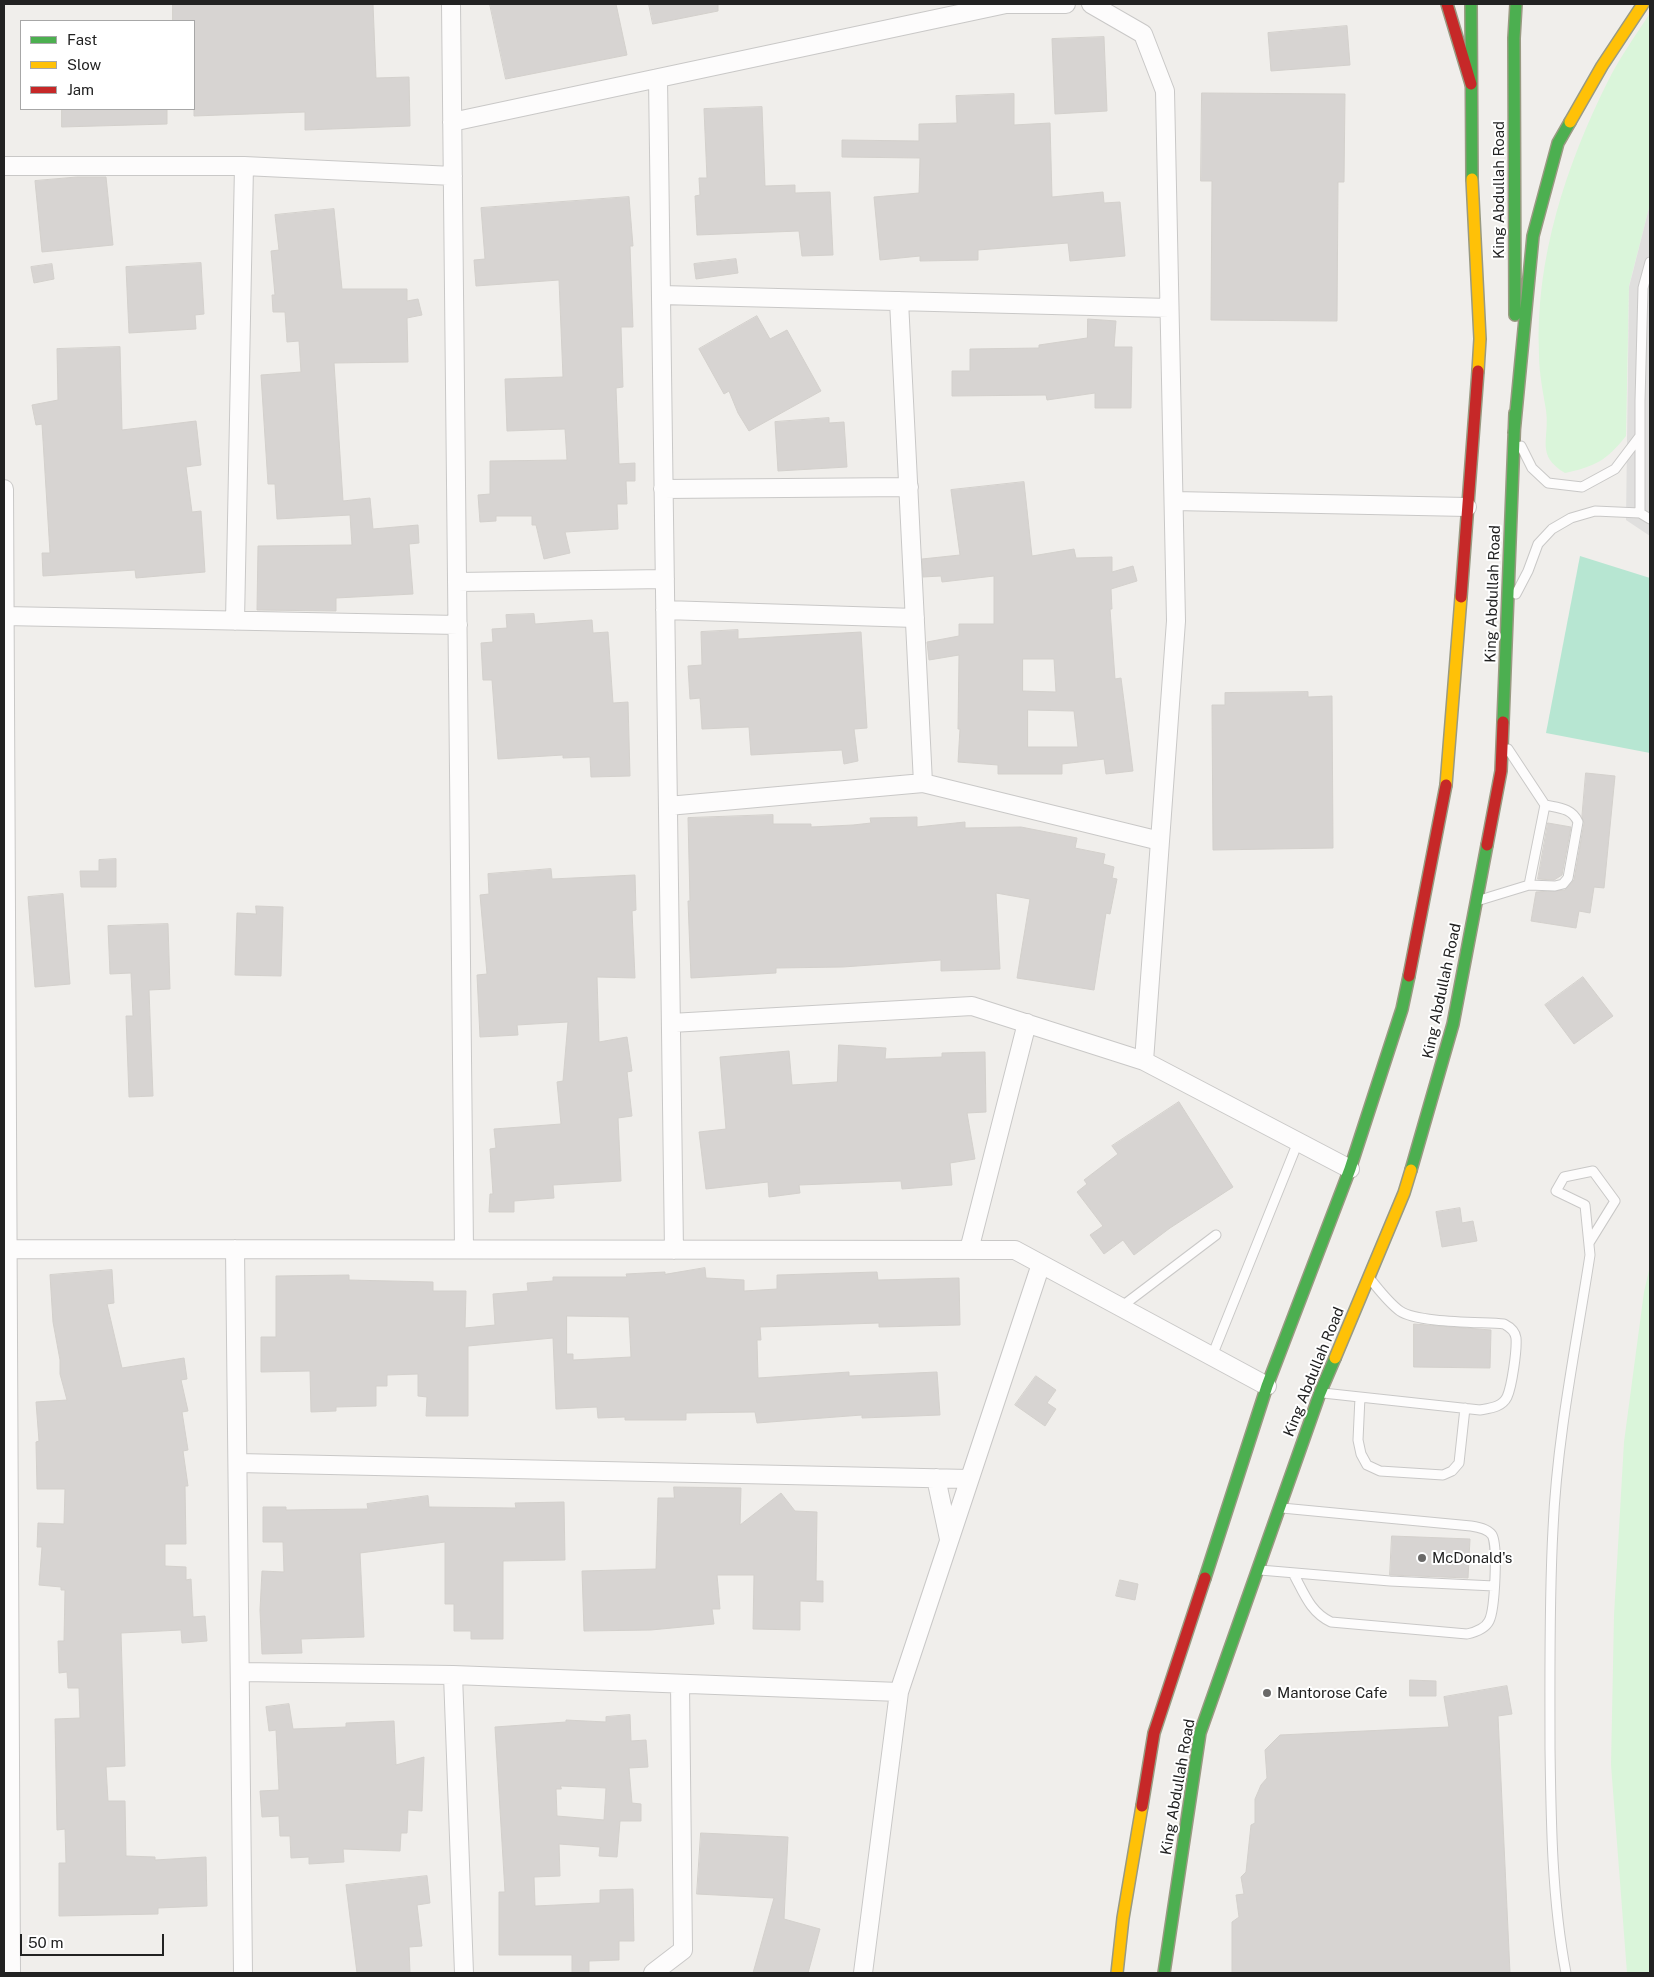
<!DOCTYPE html>
<style>
body{margin:0}
#map{position:relative;width:1654px;height:1977px;overflow:hidden;background:#f0eeeb;font-family:"Public Sans",sans-serif}
canvas{display:block}
.frame{position:absolute;inset:0;border:5px solid #222;pointer-events:none}
.legend{position:absolute;left:20px;top:20px;width:175px;height:90px;box-sizing:border-box;background:#fff;border:1px solid #a7a7a7;margin:0;padding:6px 9px;list-style:none;font-size:15px;color:#222}
.legend li{display:flex;align-items:center;gap:10px;height:25px}
.legend b{width:25px;border:1px solid #a7a7a7}
.scale{position:absolute;left:20px;top:1934px;width:144px;height:22px;box-sizing:border-box;border:2px solid #222;border-top:0;padding-left:6px;font-size:15px;line-height:18px;white-space:nowrap;color:#222;-webkit-text-stroke:4px #fff;paint-order:stroke}
</style>
<div id="map">
<canvas width="1654" height="1977"></canvas>
<div class="frame"></div>
<ul class="legend">
<li><b style="height:6px;background:#4caf50"></b>Fast</li>
<li><b style="height:6px;background:#ffc107"></b>Slow</li>
<li><b style="height:6px;background:#c62828"></b>Jam</li>
</ul>
<div class="scale">50 m</div>
</div>
<script>
const ctx = document.querySelector('canvas').getContext('2d');
ctx.lineJoin = 'round';
function fillPath(path, color) { ctx.fillStyle = color; ctx.fill(path, 'evenodd'); }
function strokePath(path, color, width, dash) { ctx.strokeStyle = color; ctx.lineWidth = width; ctx.lineCap = dash ? 'butt' : 'round'; ctx.setLineDash(dash || []); ctx.stroke(path); }
function label(font, color, halo, rows, align = 'center') {
  ctx.font = font + ' "Public Sans",sans-serif'; ctx.lineWidth = 4; ctx.setLineDash([]); ctx.textBaseline = 'middle'; ctx.strokeStyle = halo; ctx.fillStyle = color; for (const [text, x, y, turn = 0] of rows) {
    ctx.save(); ctx.translate(x, y); ctx.rotate((+turn || 0) * Math.PI / 180); ctx.textAlign = isNaN(turn) ? turn : align; if (halo) ctx.strokeText(text, 0, 0); ctx.fillText(text, 0, 0); ctx.restore();
  }
}
fillPath(new Path2D(`
 M1650,13v191l-21,82 -3,150c-20,25 -30,30 -61,37 -30,-18 -15,-33 -19,-63 -3,-18 -7,-37 -7,-56 -4,-95 27,-189 69,-273 12,-24 28,-46 42,-68z
 M1650,1266v707h-23l-16,-208 3,-150 10,-173 20,-150z`), '#daf5da');
fillPath(new Path2D(`
 M1580,556l70,22v175l-104,-20z`), '#b7e6d2');
fillPath(new Path2D(`
 M1650,204v332l-24,-16 3,-233z`), '#e0dfde');
const building = new Path2D(`
 M173,4h200l3,74 33,-1 1,49 -105,4v-18l-111,4v-95h-21z
 M490,4h126l11,51 -121,24z
 M649,4h69v7l-65,13z
 M1347,26l3,39 -79,6 -3,-38z
 M1104,37l3,74 -52,3 -3,-75z
 M1202,93l143,1 -1,88h-6l-1,139 -126,-1 1,-139h-11z
 M1014,94v31l36,-2 2,74 51,-5 1,11 16,-1 5,54 -55,5 -2,-18 -90,7v10l-58,1v-5l-40,4 -6,-63 45,-4 1,-35 -78,-1v-17l77,1v-17l38,-1 -1,-27z
 M762,107l3,79 30,-1v8l35,-1 3,63 -31,1 -3,-25 -102,4 -2,-39 5,-1 -1,-17h8l-3,-69z
 M62,109h105v15l-105,3z
 M77,177h29l7,68 -71,7 -7,-71z
 M629,197l4,49h-3l3,81h-12l2,60 -7,1 3,76 16,-1v18h-9l1,23h-10l1,25 -53,3 5,21 -26,6 -8,-34h-4v-9h-36v5l-16,1 -2,-27 12,-1v-33l77,-1 -2,-31 -58,2 -2,-52 58,-2 -4,-97 -83,6 -2,-26 11,-1 -4,-51z
 M334,209l8,80h65v12l11,-2 4,16 -15,3 1,44 -74,1 9,138 27,-3 3,31 45,-4 1,18 -10,1 4,50 -77,4v13l-79,-1 1,-64 94,-1 -2,-30 -73,4 -2,-35h-7l-7,-109 40,-3 -2,-31 -12,1 -2,-30h-12l-1,-17h3l-4,-44 8,-1 -4,-35z
 M736,259l2,14 -42,6 -2,-15z
 M201,263l3,51 -9,1 1,14 -67,4 -3,-66z
 M52,264l2,15 -20,4 -3,-16z
 M757,316l13,23 17,-9 34,61 -72,40 -11,-18 -9,-22 -5,3 -25,-45z
 M1088,319l28,2 -2,26h18l-1,61h-36v-15l-48,7 -1,-5 -94,1v-25h18v-22l69,-1v-3l48,-7z
 M120,347l2,83 74,-9 5,44 -15,2 6,45 9,-1 4,61 -69,6 -1,-8 -92,6 -1,-23h8l-8,-129 -6,1 -4,-20 26,-5 -1,-51z
 M829,418v5l15,-1 3,45 -69,4 -3,-49z
 M1024,482l8,74 42,-7 2,9 36,-1v15l21,-6 4,15 -26,8 1,20h-2l5,70 6,-1 12,93 -27,3 -2,-15 -42,5v10h-64v-9l-40,-3 2,-33h-2l1,-74 -30,5 -2,-18 32,-6v-12h35v-48l-52,6 -1,-6 -18,1 -1,-18 38,-4 -9,-65zM1023,659h31l2,33 -33,-1zM1028,710l46,1 4,36h-50z
 M534,614l1,10 57,-4 1,13 15,-1 5,71 15,-1 2,74 -39,1 -1,-20 -27,1v-3l-65,4 -6,-79h-9l-2,-37 12,-1 -1,-13 15,-1 -1,-13z
 M738,630v9l123,-7 6,96 -13,1 4,32 -14,3 -2,-14 -91,5 -2,-28 -47,2 -2,-31 -10,1 -2,-33 14,-1 -1,-33z
 M1308,692v5l24,-1 1,152 -120,2 -1,-145h13v-12z
 M1586,773l29,3 -11,112 -10,-1 -4,26 -11,-2 -3,17 -45,-7 5,-29 29,-2 9,-10 10,-57 -2,-6z
 M773,815v9h38v3l42,-2 18,-2 -1,-5 47,-1v10l48,-5v6l56,-1 56,11 -2,10 30,6 -2,10 11,3 -2,11 5,1 -7,35 -4,-1 -12,77 -77,-12 13,-79 -34,-6 4,76 -59,2v-11l-98,7 -67,1v5l-85,5 -3,-77h2l-2,-83z
 M1548,823l23,4 -9,48 -8,5 -16,-1z
 M116,859v28h-35l-1,-16h19v-11z
 M551,869l1,10 83,-4 1,35 -4,1 3,67 -38,-1 2,65 28,-5 5,34 -5,1 5,44 -14,2 3,63 -68,4 1,13 -40,3v11h-25l1,-18h3l-3,-45 6,-1 -2,-19 67,-5 -4,-42 6,-1 5,-59 -51,3 1,10 -38,2 -3,-62 10,-1 -7,-79 9,-1 -1,-20z
 M63,894l7,90 -35,3 -7,-90z
 M256,906l27,1 -2,69 -46,-1 2,-62 19,1z
 M168,924l2,65 -21,1 4,106 -24,1 -3,-81h7l-2,-43 -21,1 -2,-48z
 M1583,977l30,39 -39,28 -29,-39z
 M839,1045l47,3 -1,11 57,-2v-4l43,-1 1,60 -19,1 8,46 -25,4 2,22 -50,4 -1,-8 -102,4 1,8 -31,4 -1,-15 -62,7 -7,-57 27,-3 -6,-72 69,-6 3,34 45,-3z
 M1179,1102l54,85 -63,41 -36,27 -11,-15 -19,14 -14,-19 13,-9 -26,-34 10,-8 -3,-4 34,-26 -6,-8z
 M1460,1208l2,15 11,-2 4,20 -35,6 -6,-35z
 M705,1268l1,10 38,2v11l33,-2v-14l100,-3 1,8 81,-2 1,47 -81,2v-4l-119,4 1,13h-4l1,38 91,-6v4l88,-4 3,43 -78,3v-3l-105,8 -2,-11 -69,1v7h-61v-3l-27,1 -1,-11 -41,2 -3,-71 -85,8v70h-42l1,-19 -9,-1v-22l-31,1v11h-11v20l-40,1v4l-25,1 -1,-41 -49,1v-35h15v-61l73,-1v5l84,2v9h33l-1,37 30,-3 -2,-31 35,-3 -1,-8 26,-2v-4h74l-1,-3 39,-2v2zM567,1316l62,1 2,40 -58,3v-6h-6z
 M112,1270l2,33 -7,1 15,64 62,-10 3,21 -6,1 7,31 -6,1 6,38 -5,1 5,35h-3l1,58h-21v22l21,1v13l5,-1 2,38 12,-1 2,25 -25,2 -1,-13 -60,3 4,133 -19,1 2,34h17l1,55 29,1v3l51,-3 1,49 -49,2v6l-99,2v-53h7l-1,-34 -8,1 -2,-111 25,-1 -1,-30h-11l-1,-16 -8,1 -1,-32h6l1,-51h-4v-3l-22,-2 3,-38h-5l1,-24 26,1 1,-35h-28l-1,-47 3,-1 -3,-39 31,-2 -7,-26v-14l-7,-38 -3,-47z
 M1414,1324l77,6 -1,38 -76,-1z
 M1036,1376l20,14 -9,13 9,6 -11,17 -30,-21z
 M674,1487l67,1 -1,37 41,-32 14,18 22,1 -1,69h7v21l-23,-1v29l-47,-1 1,-54h-37l3,34h-8l2,15 -63,6 -67,1 -2,-60 74,-2 2,-71h16z
 M428,1496l1,11 87,1 -1,-5 49,-1 1,58 -62,1v78h-32v-8h-17v-27h-9v-62l-85,11 4,84 -63,2 1,14 -40,1 -2,-44 2,-39 22,1 -1,-30h-20v-35h23v3l82,-1 -1,-5z
 M1392,1536l78,3 -2,39 -78,-3z
 M1120,1580l18,4 -3,16 -19,-4z
 M1410,1680l26,1v15h-26z
 M1507,1686l5,28 -14,2 12,257h-278v-51l7,-5 -3,-22 8,-1 -3,-17 5,-5 5,-47 4,-2v-24l6,-14 6,-7 -2,-28 15,-15 169,-8 -5,-30z
 M289,1704l4,25 53,-2v-4l48,-2 2,44 28,-8 -2,54 -14,-1 -1,23h-6l-1,18 -57,-2 1,13 -35,2v-7l-18,1 -1,-22h-10l-1,-20 -17,1 -2,-26 19,-1 -3,-60 -7,1 -3,-24z
 M630,1715l1,26 15,-1 2,27 -19,1 3,35 9,1v17h-21l-3,36 -18,-1 1,-9 -41,-3 1,32 -26,1 1,29 65,-3v-13l33,-1 1,52h-15v19l-30,1v12h-17v-18h-73v-63h6l-10,-165 71,-5v-2l40,2v-5zM561,1786l45,2 -2,32 -47,-4 -1,-27h5z
 M701,1833l87,4 -4,82 36,10 -12,44h-55l21,-75 -77,-4z
 M427,1876l3,27 -13,2 5,41 -13,1 1,26h-53l-11,-88z`);
fillPath(building, '#d7d4d2');
strokePath(building, '#d3d0cc', 1);
const lane = new Path2D(`
 M1521,446l11,22 16,15 34,4 33,-18 25,-33
 M1640,513v-112l3,-113 7,-26
 M1516,594l12,-23 10,-27 14,-15 19,-11 24,-7 45,2 10,6
 M1529,885l16,-80
 M1480,900l49,-15 26,1 8,-2 5,-6 10,-56c-6,-14 -19,-14 -33,-17l-37,-56
 M1121,1307l95,-72
 M1212,1356l86,-214
 M1323,1393l157,17c11,-2 22,-3 27,-13 5,-11 10,-47 9,-59 -1,-7 -6,-11 -12,-14 -23,-2 -87,-1 -104,-13 -11,-8 -20,-20 -29,-31
 M1360,1397l-2,43 3,14 6,11 13,6 63,4 9,-4 7,-8 6,-55
 M1282,1508l189,18c7,1 17,3 21,9 6,10 3,75 -3,86 -4,8 -13,11 -22,13l-136,-12c-21,-10 -27,-29 -38,-49
 M1260,1570l130,11 104,5
 M1566,1973c-14,-73 -15,-150 -16,-225 0,-73 -1,-147 3,-219 4,-92 23,-183 37,-274l-5,-50 -29,-14 8,-14 29,-6 22,30 -26,42`);
const street = new Path2D(`
 M451,4l13,1245
 M1091,4l52,30 22,57 11,530 -32,440
 M658,78l16,1172
 M452,122l554,-118h60
 M4,166h240l209,10
 M661,295l508,13
 M899,301l24,482
 M4,489l7,1484
 M663,489l246,-2
 M1174,501l293,6
 M457,582l208,-3
 M665,610l250,8
 M4,616l454,9
 M235,621l9,-455
 M668,806l255,-23 237,58
 M671,1023l301,-17 172,55 206,108
 M7,1249l1008,1 252,136
 M235,1249l8,724
 M969,1250l58,-227
 M238,1463l731,16
 M936,1478l13,61
 M241,1672l212,3 446,17
 M453,1675l11,298
 M653,1973l30,-23 -3,-266
 M863,1973l36,-281 142,-428`);
const fast = new Path2D(`
 M1471,4l1,175
 M1515,315l-1,-277 2,-34
 M1514,433l19,-197 25,-93 12,-21
 M1503,722l12,-309
 M1411,1170l42,-146 34,-179
 M1205,1578l62,-192 83,-217 52,-160 7,-33
 M1164,1973l36,-240 120,-340 15,-35`);
const slow = new Path2D(`
 M1570,122l32,-56 41,-62
 M1472,179l8,160 -2,32
 M1446,785l15,-188
 M1335,1358l69,-165 7,-23
 M1117,1973l6,-55 19,-112`);
const jam = new Path2D(`
 M1447,4l24,80
 M1461,597l17,-226
 M1487,845l14,-74 2,-49
 M1409,976l37,-191
 M1142,1806l12,-73 51,-155`);
strokePath(lane, '#c9c8c7', 11);
strokePath(street, '#c9c8c7', 20);
strokePath(fast, '#999a82', 14);
strokePath(slow, '#999a82', 14);
strokePath(jam, '#999a82', 14);
strokePath(lane, '#fdfcfc', 9);
strokePath(street, '#fdfcfc', 18);
strokePath(fast, '#4caf50', 11);
strokePath(slow, '#ffc107', 11);
strokePath(jam, '#c62828', 11);
for (const [x, y, r, color] of [
 [1422,1558,5,"#6a6968"],
 [1267,1693,5,"#6a6968"]
]) { const dot = new Path2D(); dot.arc(x, y, r, 0, 2 * Math.PI); ctx.fillStyle = color; ctx.fill(dot); strokePath(dot, '#fff', 2); }
label('15px', '#222', '#fff', [
 ["King Abdullah Road",1499,190,-90],
 ["King Abdullah Road",1493,594,-88],
 ["King Abdullah Road",1442,991,-78],
 ["King Abdullah Road",1314,1372,-68],
 ["King Abdullah Road",1178,1787,-80]
]);
label('15px', '#222', '#fff', [
 ["McDonald's",1432,1558],
 ["Mantorose Cafe",1277,1693]
], 'left');
</script>
